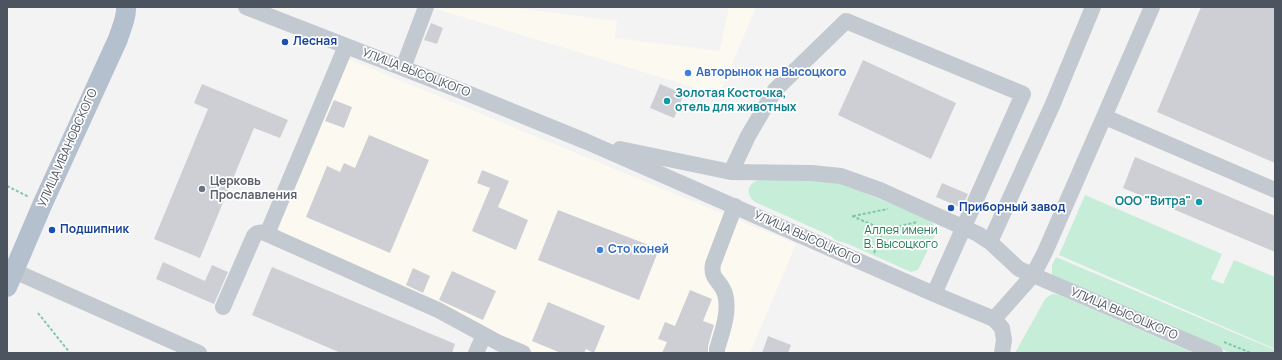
<!DOCTYPE html>
<meta charset="utf-8">
<style>
body{margin:0}
#map{position:relative;width:1282px;height:360px;overflow:hidden;background:#f4f3f3;font-family:Manrope,sans-serif}
canvas{display:block}
.frame{position:absolute;inset:0;border:8px solid #4c555f;pointer-events:none}
</style>
<div id="map">
<canvas width="1282" height="360"></canvas>
<div class="frame"></div>
</div>
<script>
const ctx = document.querySelector('canvas').getContext('2d');
ctx.lineJoin = 'round';
function fillPath(path, color) { ctx.fillStyle = color; ctx.fill(path, 'evenodd'); }
function strokePath(path, color, width, dash) { ctx.strokeStyle = color; ctx.lineWidth = width; ctx.lineCap = dash ? 'butt' : 'round'; ctx.setLineDash(dash || []); ctx.stroke(path); }
function label(font, color, halo, rows, align = 'center') {
  ctx.font = font + ' Manrope,sans-serif'; ctx.lineWidth = 3.5; ctx.setLineDash([]); ctx.textBaseline = 'middle'; ctx.strokeStyle = halo; ctx.fillStyle = color; for (const [text, x, y, turn = 0] of rows) {
    ctx.save(); ctx.translate(x, y); ctx.rotate((+turn || 0) * Math.PI / 180); ctx.textAlign = isNaN(turn) ? turn : align; if (halo) ctx.strokeText(text, 0, 0); ctx.fillText(text, 0, 0); ctx.restore();
  }
}
fillPath(new Path2D(`
 M430,7h77l110,14 -2,17 105,13 9,-44h27l-37,88z
 M346,58l450,186 -46,109h-214l-263,-121z`), '#fcf9f0');
fillPath(new Path2D(`
 M760,180h51l25,2 17,6 75,31c6,4 9,9 7,16l-17,35 -7,2 -63,-28 -13,-4 -4,-4 -76,-34c-10,-7 -8,-20 5,-22z
 M1085,195l137,59 -11,25 12,5 11,-24 41,17v72l-216,-94z
 M1056,257l219,93v3h-44l-161,-67 -12,-6 -6,-6v-9z
 M1052,294l7,1 135,58h-179l29,-52 2,-3z`), '#c6edd7');
fillPath(new Path2D(`
 M1201,7h74v156l-118,-51z
 M431,23l12,5 -6,16 -13,-4z
 M863,60l93,43 -25,56 -93,-44z
 M202,84l86,36 -8,18 -26,-10 -54,130 -46,-19 54,-130 -14,-6z
 M660,84l24,10 -10,24 -24,-10z
 M334,100l18,7 -8,21 -19,-7z
 M369,135l60,25 -39,93 -84,-36 21,-51 13,6 4,-9 11,5z
 M1135,157l140,59v36l-152,-64z
 M482,170l27,11 -11,26 30,13 -12,30 -44,-19 18,-43 -13,-5z
 M942,183l26,11 -6,14 -26,-11z
 M558,210l101,39 -20,51 -101,-40z
 M163,262l42,19 7,-16 16,7 -14,32 -58,-25z
 M272,267l183,77 -3,9h-111l-89,-38z
 M413,268l17,8 -7,17 -17,-8z
 M452,271l44,20 -13,29 -44,-20z
 M690,290l22,9 -9,22 11,4 -6,21v7h-46l5,-11 -9,-3 7,-17 10,4z
 M548,302l57,24 -11,27 -8,-4 -2,4h-23l-29,-12z
 M768,336l23,9 -3,8h-26z`), '#cdcfd4');
strokePath(new Path2D(`
 M7,186l22,11
 M852,216l32,14 33,-8
 M853,216l35,-7
 M874,253l10,-23
 M38,313l32,40
 M1224,342l27,11`), '#81c8a9', 2, [3, 2]);
strokePath(new Path2D(`
 M246,7l221,86 118,48 349,153 60,25 8,9 2,12 -2,13
 M346,46l-79,188 171,76 61,33 24,10
 M403,68l23,-61
 M1105,117l170,73
 M620,149l111,23 81,1 29,3 39,14 98,44 12,8 29,27 196,84
 M731,172l17,-36 27,-46 71,-69 177,73 -89,200
 M990,242l62,-136 41,-99
 M14,271l185,82
 M223,307l31,-71c4,-5 8,-4 13,-2
 M994,319l39,-44 12,-23 107,-245
 M476,353l8,-18
 M717,353v-4c5,-17 13,-37 8,-55 -4,-14 -15,-14 -12,-30l22,-58`), '#c2c9d0', 16);
strokePath(new Path2D(`
 M7,287l36,-84 75,-164c3,-10 9,-22 8,-32`), '#b5c0ce', 20);
for (const [x, y, r, color] of [
 [285,42,4,"#1a4fb4"],
 [688,73,4,"#3f7fe0"],
 [667,101,4,"#0f9aa8"],
 [202,189,4,"#6b7280"],
 [1199,202,4,"#0f9aa8"],
 [951,208,4,"#1a4fb4"],
 [52,230,4,"#1a4fb4"],
 [600,250,4,"#3f7fe0"]
]) { const dot = new Path2D(); dot.arc(x, y, r, 0, 2 * Math.PI); ctx.fillStyle = color; ctx.fill(dot); strokePath(dot, '#fff', 1.5); }
label('bold 12px', '#164399', '#fff', [
 ["Лесная",293,42],
 ["Приборный завод",959,208],
 ["Подшипник",60,230]
], 'left');
label('12px', '#4c555f', '#fff', [
 ["УЛИЦА ВЫСОЦКОГО",416,73,21],
 ["УЛИЦА ИВАНОВСКОГО",68,148,-66],
 ["УЛИЦА ВЫСОЦКОГО",807,238,24],
 ["УЛИЦА ВЫСОЦКОГО",1124,314,23]
]);
label('bold 12px', '#366cbe', '#fff', [
 ["Авторынок на Высоцкого",696,73],
 ["Сто коней",608,250]
], 'left');
label('bold 12px', '#0d838f', '#fff', [
 ["Золотая Косточка,",675,94],
 ["отель для животных",675,108],
 ["ООО \"Витра\"",1191,202,"right"]
], 'left');
label('bold 12px', '#5b616d', '#fff', [
 ["Церковь",210,182],
 ["Прославления",210,196]
], 'left');
label('12px', '#207c53', '#fff', [
 ["Аллея имени",901,231],
 ["В. Высоцкого",901,245]
]);
</script>
